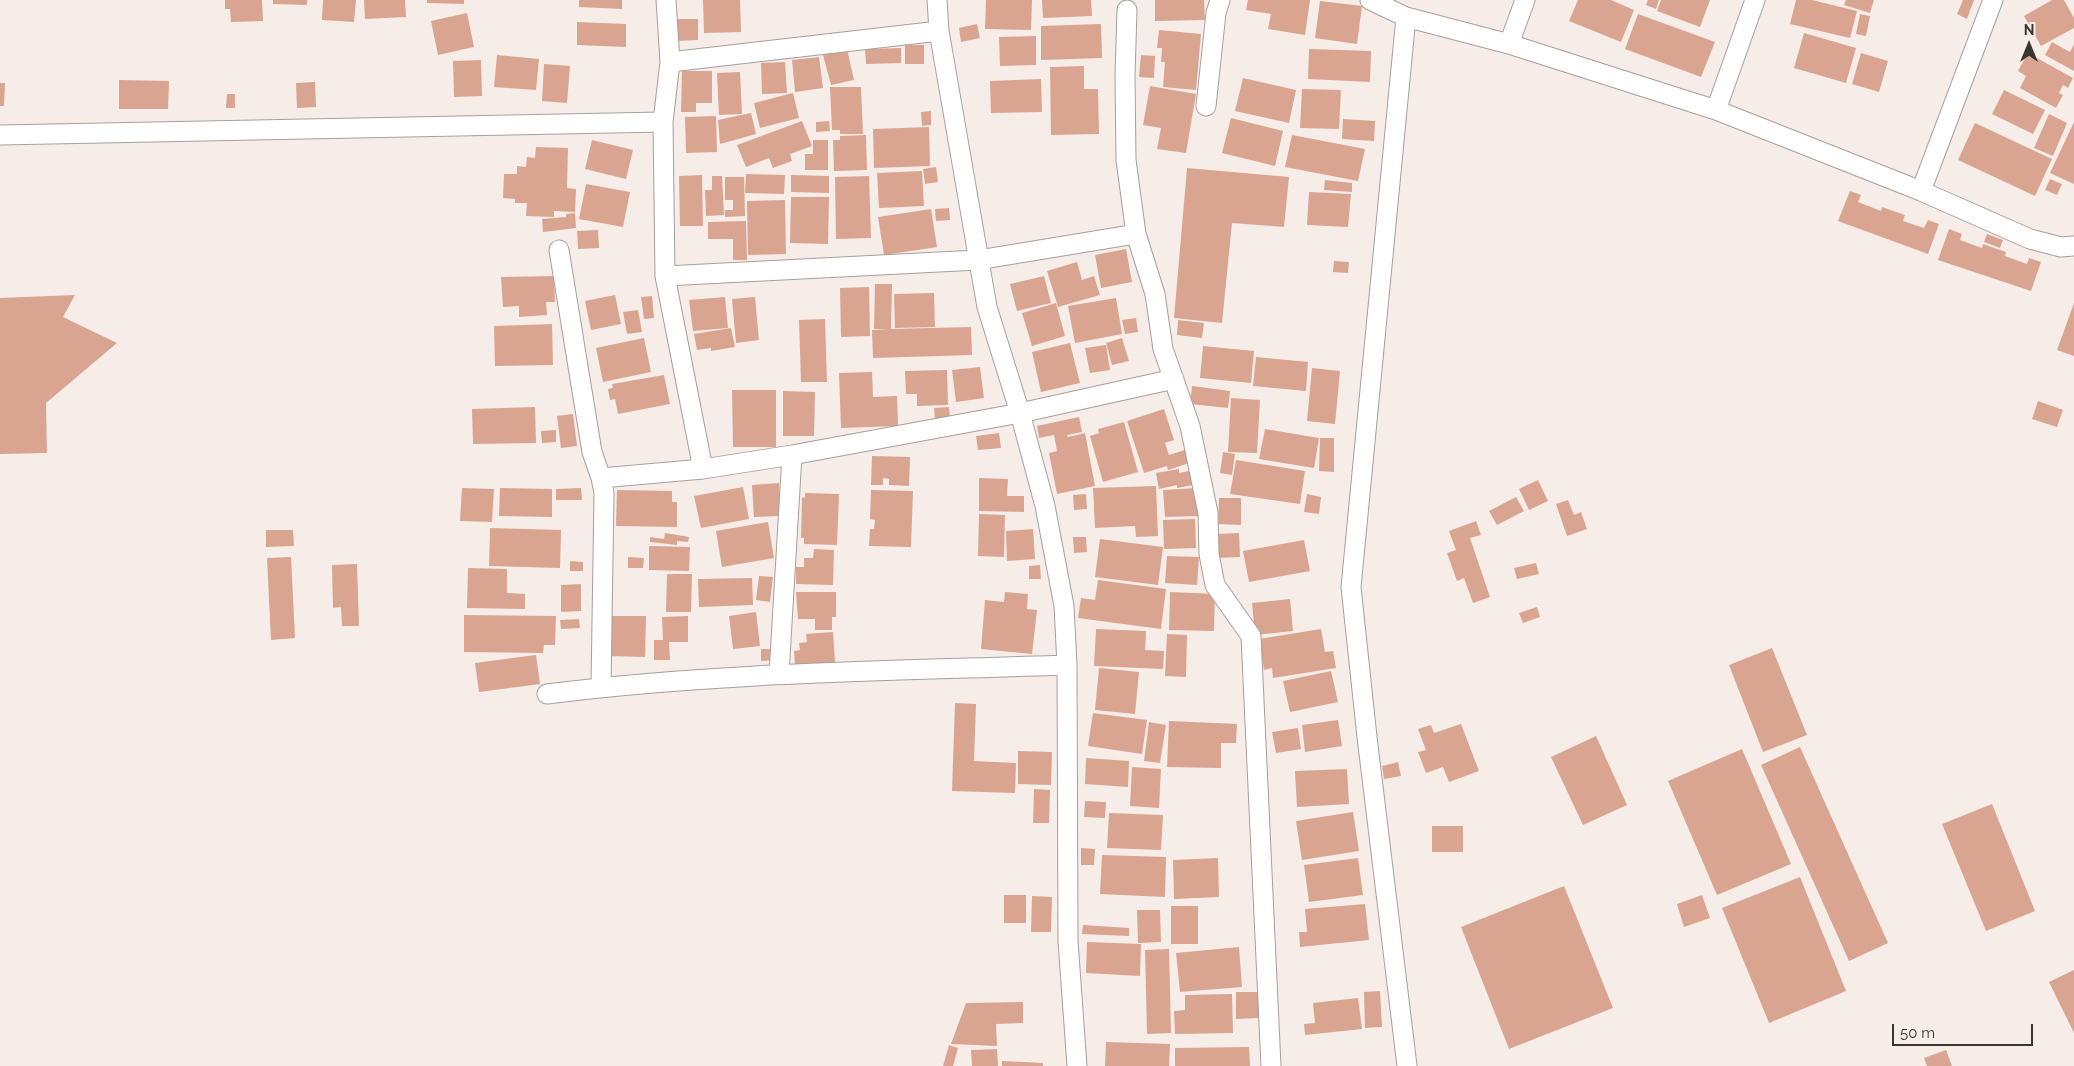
<!DOCTYPE html>
<style>
body{margin:0}
#map{position:relative;width:2074px;height:1066px;overflow:hidden;background:#f6ece8;font-family:Raleway,sans-serif}
canvas{display:block}
.north{position:absolute;left:2004px;top:20px;width:50px;height:50px;-webkit-text-stroke:4px #f6ece8;paint-order:stroke;rotate:0deg;font-size:14px;font-weight:700;line-height:20px;text-align:center;color:#373432}
.north::after{content:'';display:block;margin:auto;width:18px;height:22px;background:#373432;clip-path:polygon(50% 0,100% 100%,50% 72%,0 100%)}
.scale{position:absolute;left:1892px;top:1024px;width:141px;height:22px;box-sizing:border-box;border:2px solid #373432;border-top:0;padding-left:6px;font-size:15px;line-height:18px;white-space:nowrap;color:#373432;-webkit-text-stroke:4px #f6ece8;paint-order:stroke}
</style>
<div id="map">
<canvas width="2074" height="1066"></canvas>
<div class="north">N</div>
<div class="scale">50 m</div>
</div>
<script>
const ctx = document.querySelector('canvas').getContext('2d');
ctx.lineJoin = 'round';
function fillPath(path, color) { ctx.fillStyle = color; ctx.fill(path, 'evenodd'); }
function strokePath(path, color, width, dash) { ctx.strokeStyle = color; ctx.lineWidth = width; ctx.lineCap = dash ? 'butt' : 'round'; ctx.setLineDash(dash || []); ctx.stroke(path); }
fillPath(new Path2D(`
 M225,0h37l1,21 -32,1 -1,-13h-5z
 M273,0h34v5l-34,-1z
 M323,0h33l-2,22 -32,-2z
 M364,0h41l1,17 -41,2z
 M427,0h37v4l-37,-1z
 M579,0h43v9l-43,-2z
 M703,0h37l1,32 -37,1z
 M986,0h46l-1,30 -46,-1z
 M1042,0h49l1,16 -49,2z
 M1155,0h49l1,20 -50,1z
 M1248,0h62l-5,35 -37,-6 3,-15 -25,-4z
 M1578,0h33l23,10 -13,32 -52,-21z
 M1648,0h11l-3,9 -10,-4z
 M1661,0h49l-10,27 -43,-16z
 M1796,0h16l45,11 -7,27 -60,-14z
 M1846,0h28l-4,13 -26,-8z
 M1963,0h11l-7,19 -10,-5z
 M2052,0h12l10,18v10l-33,18 -17,-30z
 M1320,1l42,5 -5,38 -42,-6z
 M467,13l7,34 -36,8 -7,-34z
 M1638,14l77,28 -14,35 -76,-28z
 M1860,14l10,2 -4,20 -10,-2z
 M675,19h23v21l-22,1z
 M577,22l49,2v23l-49,-2z
 M977,24l3,14 -19,4 -2,-14z
 M1101,24l1,34 -61,2v-34z
 M1159,30l42,4 -5,56 -33,-3 2,-25h-4l1,-14h-5z
 M1804,33l52,15 -10,35 -52,-15z
 M1036,36v29l-36,1 -1,-29z
 M2052,42l18,10 4,-8v27l-29,-16z
 M905,45h19v19h-19z
 M901,48v15l-35,1 -1,-15z
 M847,49l7,31 -23,5 -8,-30z
 M1309,49l62,2 -1,31 -62,-3z
 M1861,53l27,8 -9,31 -27,-8z
 M2028,53l45,25 -5,10 -5,-3 -4,8 4,2 -7,13 -36,-20 6,-12 -8,-5z
 M497,55l42,4 -3,31 -42,-3z
 M1141,55l14,1 -1,22 -15,-1z
 M819,57l4,31 -28,4 -3,-32z
 M481,60l1,36 -28,1 -1,-36z
 M785,62l2,31 -25,1 -1,-31z
 M544,64l26,2 -3,37 -25,-2z
 M1084,66v23h14l1,45 -48,1 -1,-68z
 M682,71h30v32h-16v9h-15z
 M740,72l2,42 -23,1 -2,-42z
 M1243,78l53,12 -7,33 -54,-12z
 M1041,79l1,33 -51,1 -1,-32z
 M119,80l50,1 -1,28h-49z
 M315,82l1,25 -19,1 -1,-25z
 M0,83h5l-1,23h-4z
 M1150,86l46,8 -10,59 -29,-4 4,-21 -18,-3z
 M830,87h31l2,47h-23v-4h-8z
 M1302,89l39,1 -2,39 -39,-1z
 M2004,90l41,20 -12,24 -41,-20z
 M793,93l6,25 -39,10 -6,-25z
 M227,94h8v14h-9z
 M931,111v14l-9,1 -1,-14z
 M751,113l5,21 -36,10 -2,-24z
 M2049,114l18,9 -14,33 -19,-8z
 M716,116l1,36 -31,1 -1,-36z
 M1231,118l52,13 -8,35 -53,-13z
 M1343,119l32,2 -1,20 -32,-2z
 M802,121l10,25 -22,8 2,7 -19,7 -4,-10 -23,9 -9,-22z
 M829,121l1,10 -14,1v-10z
 M2074,122v62l-24,-11z
 M1975,123l77,36 -17,37 -77,-36z
 M929,127l1,39 -56,2 -1,-39z
 M866,135l1,35 -33,1 -1,-31h7v-4z
 M1292,135l73,14 -7,32 -73,-14z
 M592,140l41,10 -7,29 -41,-10z
 M813,140h15v30h-23v-16h8z
 M536,147l32,1 -1,40 9,1 -1,23 -21,-1v6l-28,-1 1,-13h-12v-4l-12,-1 1,-24h13v-8l9,1 1,-10 8,1z
 M936,167l2,15 -13,2 -2,-15z
 M1187,168l102,9 -5,50 -52,-4 -10,100 -48,-5z
 M922,171l2,35 -45,2 -2,-35z
 M746,174l39,1 -1,19 -39,-1z
 M702,175l1,51h-23l-1,-50z
 M791,175l38,1v17l-38,-1z
 M712,176h10l2,39 -18,1 -1,-26h7z
 M869,176l2,62 -35,1 -1,-62z
 M725,177h19l1,39 -20,1v-7h8v-10h-8z
 M2050,179l12,5 -5,11 -12,-5z
 M1325,180l27,3v9l-28,-2z
 M586,184l44,8 -7,35 -44,-8z
 M1850,191l11,4 -3,7 23,9 1,-4 23,8 -2,6 21,7 4,-8 11,4 -11,30 -90,-33z
 M1309,192l42,2 -3,33 -41,-2z
 M791,197h38l-1,47 -38,-1z
 M785,200l1,54 -38,1 -1,-54z
 M949,208l1,12 -14,1 -1,-12z
 M931,209l6,38 -53,8 -6,-38z
 M575,213l1,15 -33,4 -1,-13 24,-2v-3z
 M746,221l1,39h-14v-21h-25v-17z
 M1949,229l13,5 -2,6 22,8 1,-4 23,8 -1,4 22,8 2,-6 12,4 -10,29 -93,-31z
 M598,230l1,18 -21,1 -1,-18z
 M1987,234l16,6 -3,8 -16,-6z
 M1126,249l6,33 -31,6 -6,-33z
 M1334,261l15,1 -1,11 -15,-1z
 M1077,262l5,18 12,-4 6,19 -42,12 -11,-36z
 M554,276l1,26h-9l1,13 -28,2v-11l-16,1 -2,-30z
 M1044,276l7,27 -34,8 -7,-27z
 M875,284h17l-1,45 80,-2 1,28 -99,3 -1,-28h17l-15,-1z
 M869,287l1,49 -29,1 -1,-49z
 M934,293l1,34 -40,1 -1,-34z
 M75,295l-12,22 54,26 -71,60 1,50 -47,1v-156z
 M615,295l6,29 -30,6 -6,-29z
 M652,296l2,22 -10,1 -3,-22z
 M725,297l3,31 -35,3 -4,-31z
 M755,297l4,43 -23,3 -4,-44z
 M1116,298l6,36 -47,9 -7,-37z
 M1056,303l9,33 -33,10 -10,-33z
 M2074,303v53l-17,-6z
 M638,310l4,22 -15,2 -4,-22z
 M1136,318l2,14 -13,2 -3,-14z
 M825,319l2,63h-26l-2,-62z
 M1178,320l26,3 -2,15 -25,-3z
 M552,324l1,41 -58,1 -1,-40z
 M731,328l4,19 -24,4v-3l-14,2 -3,-16z
 M644,338l7,34 -48,10 -7,-34z
 M1122,338l7,23 -17,4 -6,-22z
 M1070,343l10,40 -39,9 -9,-40z
 M1106,345l4,25 -20,3 -5,-25z
 M1203,346l51,5 -3,32 -51,-5z
 M1256,357l52,5 -2,29 -53,-5z
 M980,367l4,31 -28,4 -4,-32z
 M1312,368l28,3 -5,53 -28,-3z
 M947,370l1,35 -31,1v-12h-11l-1,-23z
 M872,372l1,25 24,-1 1,30 -57,2 -2,-55z
 M664,375l6,29 -52,10 -3,-15 -5,1 -2,-11 5,-1 -1,-4z
 M1192,386l38,5 -2,17 -38,-4z
 M732,390h44v57h-43z
 M783,391l32,1 -1,44h-31z
 M1231,398l29,2 -3,53 -29,-1z
 M2038,401l25,9 -6,17 -25,-8z
 M535,407l1,36 -63,1 -1,-35z
 M949,407l1,11 -15,1 -1,-11z
 M1164,409l10,31 -9,3 4,12 16,-5 4,13 -21,7 -1,-4 -23,7 -17,-52z
 M573,414l4,32 -16,2 -4,-32z
 M1079,417l3,15 -15,3 1,2 17,-4 10,53 -38,8 -8,-41 8,-2 -3,-16 -15,3 -2,-12z
 M1124,422l14,50 -35,10 -13,-46 9,-3 -1,-4z
 M1265,429l54,9 -5,30 -55,-9z
 M556,430v12l-14,1 -1,-12z
 M999,433l2,15 -23,2 -2,-14z
 M1320,438h14v34l-15,-1z
 M1223,452l12,2 -3,21 -12,-2z
 M872,456l38,1 -1,29 -20,-1v-6l-6,-1v7h-12z
 M1236,460l69,11 -5,33 -70,-10z
 M1179,469v4l15,-3 -1,15 -16,3v-3l-18,4 -3,-16z
 M979,478l29,1 -1,17h17v16l-45,-1z
 M1538,480l10,21 -19,9 -10,-21z
 M779,483l1,33 -26,1 -2,-32z
 M1156,486l2,50 -22,1 -1,-11 -40,2 -2,-40z
 M743,487l6,32 -48,9 -7,-32z
 M462,488l32,1 -2,33 -32,-1z
 M500,488l52,1v28l-53,-1z
 M581,488l1,12h-26v-11z
 M1197,488l1,28 -33,1 -2,-27z
 M617,490l55,1v11h5v25l-61,-1z
 M871,490l42,1 -2,56 -42,-1 1,-17h4l1,-9 -5,-1z
 M805,493l34,1 -2,51 -33,-1v-6h-3l1,-41 3,1z
 M1086,494l1,15 -13,1 -1,-15z
 M1307,494l14,3 -2,17 -15,-2z
 M1516,497l8,14 -27,14 -8,-14z
 M1219,498h22v27l-23,-1z
 M1568,500l6,15 7,-3 6,17 -20,7 -11,-32z
 M979,514l26,1 -1,42 -26,-1z
 M1195,519l1,29 -32,1 -1,-29z
 M1476,521l5,14 -11,3 20,59 -17,6 -9,-25 -7,3 -10,-28 9,-3 -7,-19z
 M768,522l6,36 -52,9 -6,-36z
 M490,528l71,2 -1,38 -71,-2z
 M1033,529l2,30 -28,2 -1,-30z
 M266,530h27l1,16 -28,1z
 M665,533l24,4 -1,5 -11,-1v4l-27,-3v-5l14,2z
 M1239,533l1,24 -22,1 -1,-24z
 M1073,537h13l1,15 -13,1z
 M1100,539l63,8 -5,38 -63,-8z
 M1304,540l6,31 -61,11 -6,-31z
 M649,546l41,1 -1,24 -40,-1z
 M814,549l20,1 -1,35 -37,-1v-17h8v-9h9z
 M1167,556l32,1 -2,28 -32,-2z
 M291,557l4,81 -24,2 -4,-82z
 M628,557l16,1 -1,10h-15z
 M570,561l13,1v9h-13z
 M1536,563l3,11 -22,5 -3,-11z
 M357,564l2,62h-17l-1,-19 -8,1 -1,-43z
 M1040,565l1,14h-12v-13z
 M468,568l39,1v24l18,1v15l-58,-1z
 M667,574h25l-1,38h-25z
 M759,576l14,1 -3,25 -14,-2z
 M752,578l1,27 -54,2 -1,-28z
 M1098,580l68,9 -5,40 -83,-11 3,-20 14,2z
 M581,584v27l-20,1v-27z
 M796,592h40v25h-4v13h-17v-11h-17z
 M1005,592l23,2 -1,15 10,1 -5,44 -51,-5 4,-49 19,2z
 M1170,592l45,2 -1,37 -45,-1z
 M1290,599l3,32 -38,4 -3,-32z
 M1537,607l3,10 -17,6 -4,-10z
 M756,612l4,34 -27,3 -4,-33z
 M464,615l92,1 -1,29h-11l-1,8 -79,-1z
 M608,616h38l-1,41 -38,-1z
 M688,616v26h-19l1,18h-16v-20h9l-1,-23z
 M579,619l1,9 -19,1 -1,-9z
 M1096,629l50,2 -1,19 19,1 -1,18 -69,-3z
 M1321,629l4,23 8,-1 3,17 -63,10 -1,-10 -8,2 -5,-31z
 M833,632l2,30 -40,3 -1,-14 6,-1 -1,-7 8,-1 -1,-8z
 M1167,634l20,1 -1,42 -21,-1z
 M1772,648l35,87 -44,17 -34,-87z
 M761,649h15l1,11 -16,1z
 M536,655l4,29 -61,8 -4,-29z
 M1099,668l40,4 -4,42 -40,-4z
 M1331,671l7,31 -48,10 -7,-31z
 M955,703l21,1 -2,57 42,2 -1,30 -63,-2z
 M1093,713l54,7 -5,34 -54,-8z
 M1338,720l4,26 -37,6 -3,-27z
 M1169,721l68,3 -1,19h-15v25l-54,-1z
 M1149,722l17,3 -6,38 -16,-2z
 M1461,724l18,47 -30,11 -6,-15 -17,6 -8,-21 8,-2 -8,-21 13,-4 3,8z
 M1298,728l3,21 -25,4 -4,-21z
 M1596,736l31,69 -44,20 -32,-68z
 M1800,747l88,196 -39,18 -88,-196z
 M1742,749l49,115 -74,31 -49,-114z
 M1018,751l34,1 -1,33 -33,-1z
 M1086,758l43,3 -1,26 -43,-3z
 M1398,762l3,14 -17,3 -2,-13z
 M1132,767l29,2 -2,39 -29,-2z
 M1347,769l2,35 -52,3 -2,-36z
 M1034,789l16,1 -1,33h-16z
 M1085,801l21,1 -1,16 -21,-1z
 M1992,804l43,107 -49,20 -44,-107z
 M1353,812l6,39 -57,9 -6,-39z
 M1109,813l54,2 -2,35 -54,-2z
 M1432,826h31v26h-31z
 M1081,848l14,1 -1,16h-13z
 M1102,855l64,2 -1,40 -65,-3z
 M1218,858l1,39 -45,2 -1,-39z
 M1358,858l5,37 -54,7 -5,-37z
 M1800,877l46,114 -77,32 -47,-115z
 M1564,886l49,122 -104,41 -48,-122z
 M1004,895h22v28h-22z
 M1702,895l8,23 -26,9 -7,-23z
 M1032,896l20,1 -1,35h-20z
 M1365,904l4,36 -69,7 -1,-15h8l-2,-23z
 M1171,906h27v38h-27z
 M1137,910h23l1,32 -23,1z
 M1083,925l46,3v8l-47,-2z
 M1087,942l54,2 -1,32 -54,-3z
 M1239,947l3,40 -62,5 -4,-39z
 M1169,949l2,84 -24,1 -2,-84z
 M2074,970v63l-25,-51z
 M1380,991l2,36 -17,1 -1,-36z
 M1236,992h22l1,26 -23,1z
 M1232,994l1,39 -58,1 -1,-23 11,-1v-15z
 M1358,998l4,31 -57,6 -1,-11 11,-1 -2,-20z
 M1023,1002v21l-27,1 1,22 -46,-2 15,-41z
 M1106,1042l64,2 -1,22h-64z
 M949,1045l9,3 -5,18h-10z
 M1249,1047l1,19h-75v-18z
 M997,1049l1,17h-26l-1,-16z
 M1946,1050l6,16h-25l-3,-8z
 M1002,1061l41,2v3h-41z`), '#d9a591');
const street = new Path2D(`
 M666,0l4,62 -7,60 2,154 38,193
 M937,0l2,31 48,276 33,106 25,93 19,100 3,59 1,276 9,125
 M1370,0l36,17 103,27 207,66 205,81 109,48 31,8 13,-1
 M1127,10l-2,66 1,84 10,74 19,60 8,55 27,77 18,87 1,41 6,31 36,51 20,430
 M1406,17l-55,570 16,150 40,329
 M1509,44l16,-44
 M670,62l269,-31
 M1206,106l10,-93 4,-13
 M1716,110l39,-110
 M0,135l663,-13
 M1921,191l72,-191
 M559,250l33,202 9,26 3,15 -3,194
 M665,276l313,-16 158,-26
 M601,478l102,-9 89,-14 228,-42 154,-34
 M779,674l13,-219
 M547,694c172,-22 347,-23 520,-29`);
strokePath(street, '#a89f9c', 21);
strokePath(street, '#fff', 19);
</script>
